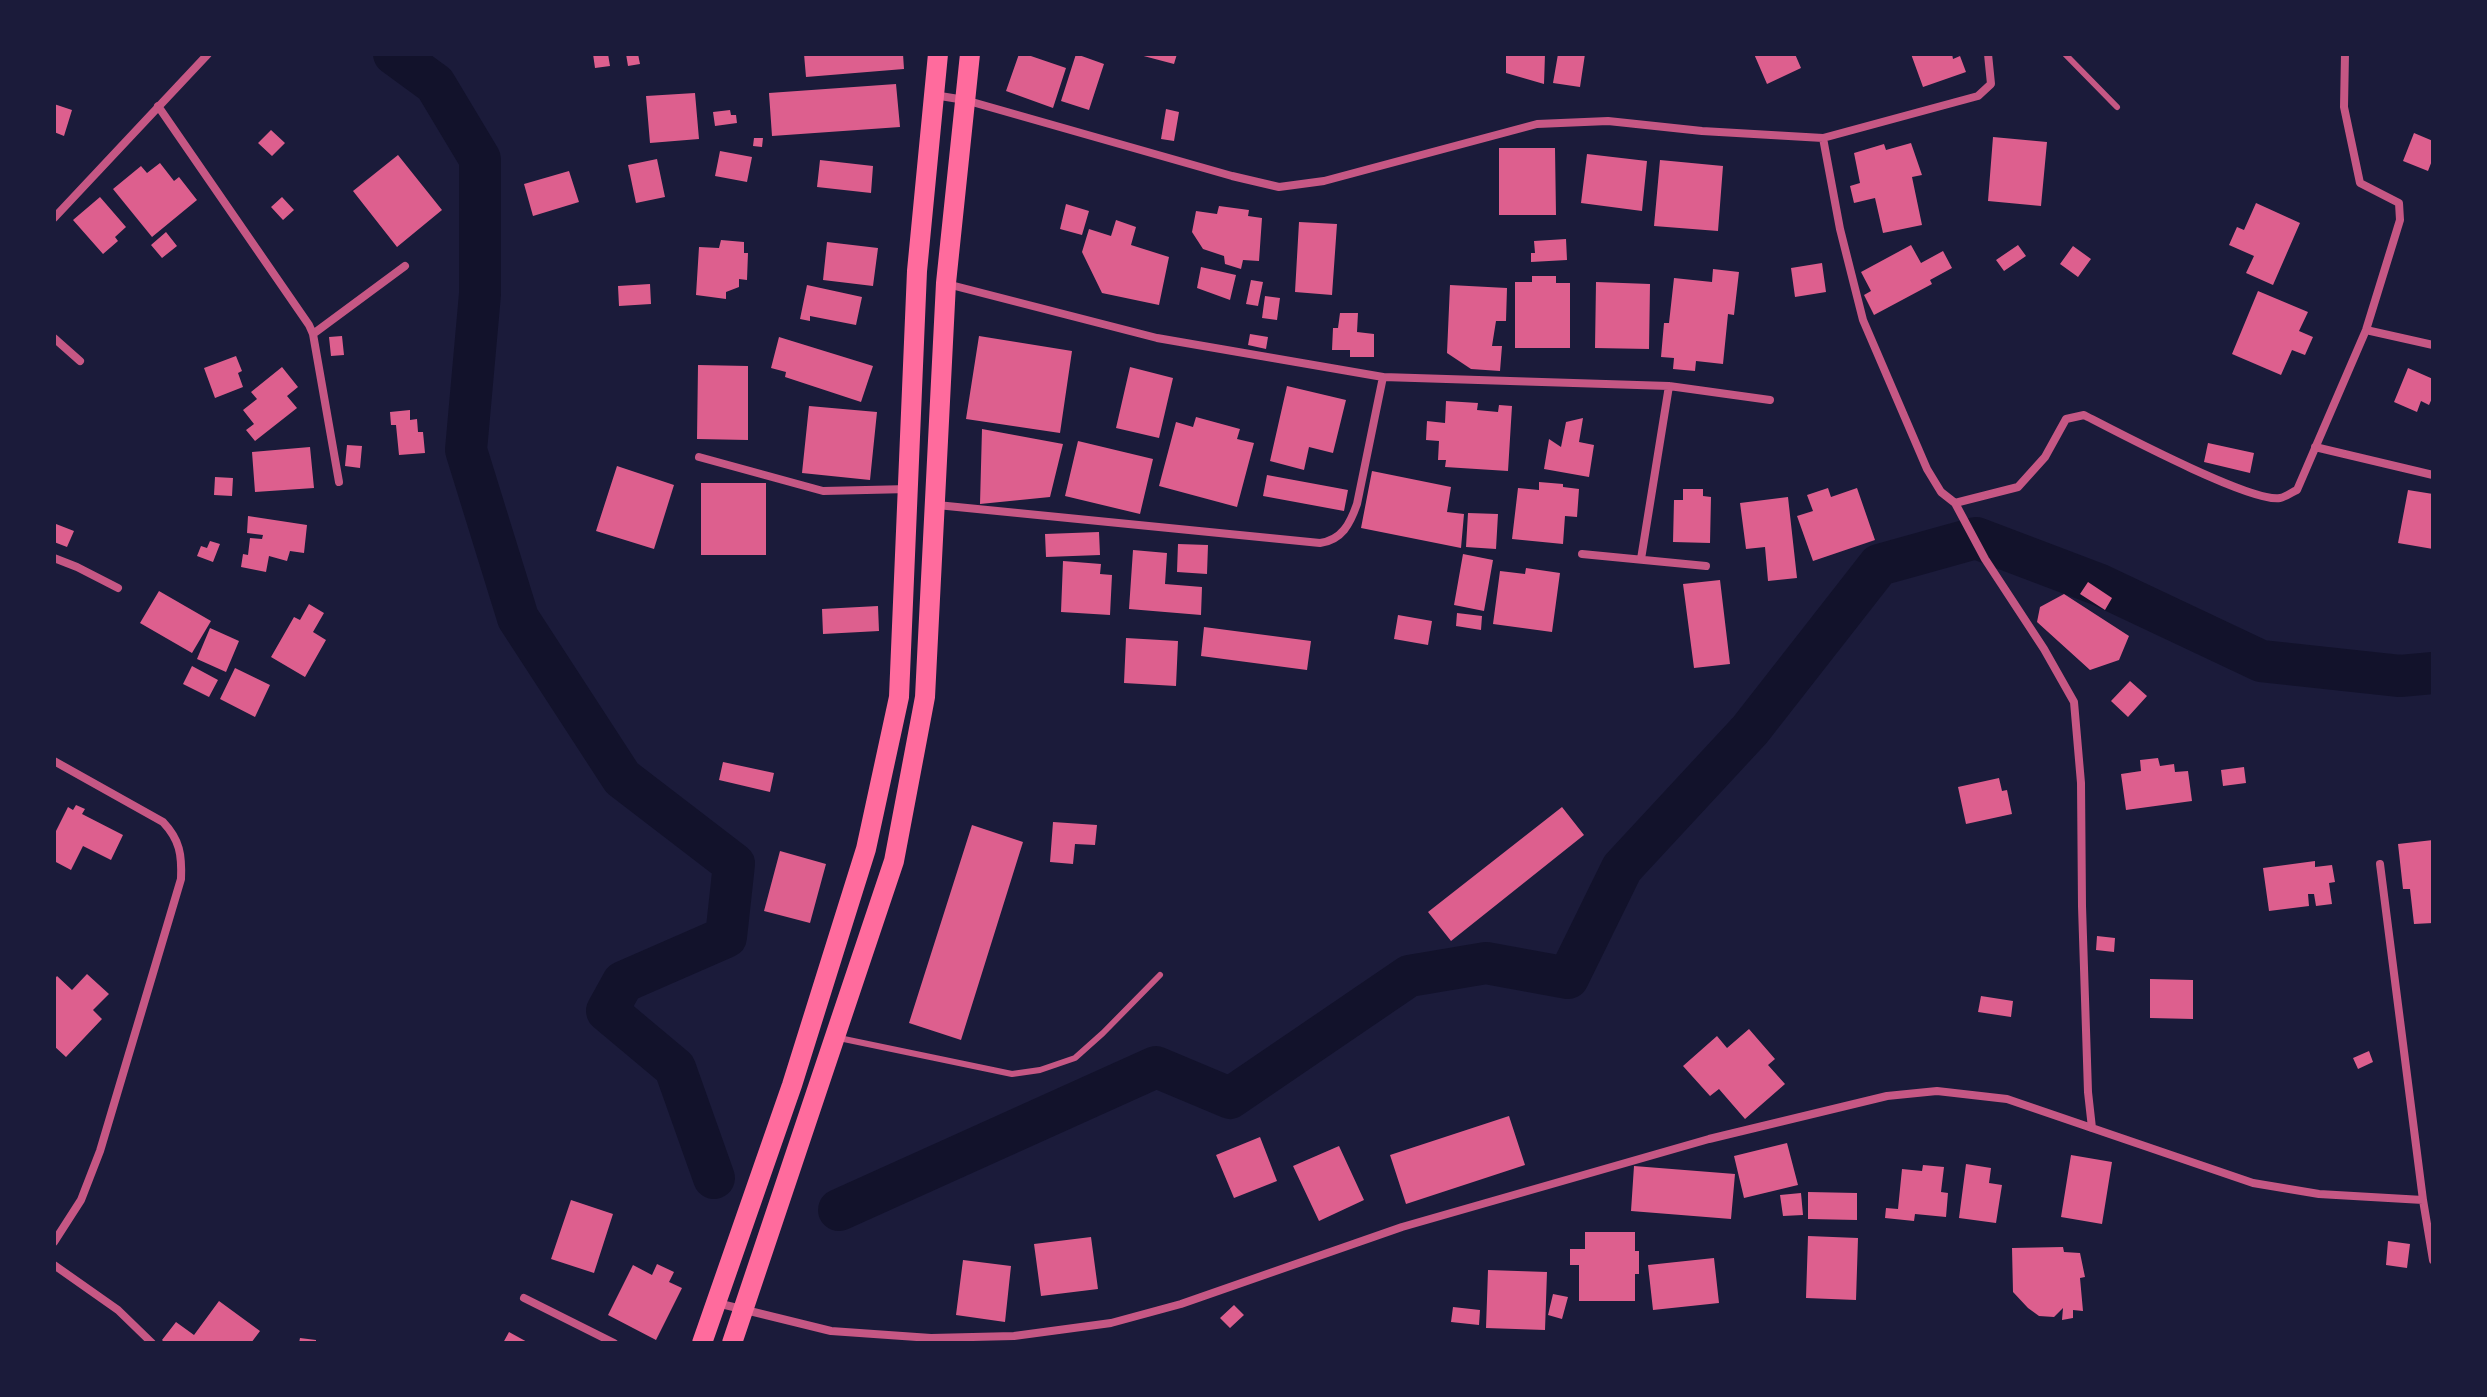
<!DOCTYPE html>
<style>
body{margin:0}
#map{position:relative;width:2487px;height:1397px;overflow:hidden;background:#1b1b3a;font-family:"Noto Sans",sans-serif}
canvas{display:block}
.frame{position:absolute;inset:0;border:56px solid #1b1b3a;pointer-events:none}
</style>
<div id="map">
<canvas width="2487" height="1397"></canvas>
<div class="frame"></div>
</div>
<script>
const ctx = document.querySelector('canvas').getContext('2d');
ctx.lineJoin = 'round';
function strokePath(path, color, width, dash) { ctx.strokeStyle = color; ctx.lineWidth = width; ctx.lineCap = dash ? 'butt' : 'round'; ctx.setLineDash(dash || []); ctx.stroke(path); }
function fillPath(path, color) { ctx.fillStyle = color; ctx.fill(path, 'evenodd'); }
strokePath(new Path2D(`
 M394,54l41,30 45,75v135l-14,156 52,168 104,160 112,86 -8,73 -103,45 -16,29 68,57 39,110
 M839,1210l317,-143 74,31 179,-122 77,-13 82,15 54,-110 128,-138 129,-165 97,-27 124,47 161,76 139,15 33,-3`), '#12122b', 42);
fillPath(new Path2D(`
 M593,54h15l2,12 -15,2z
 M626,54h12l2,10 -12,2z
 M804,54h99l1,15 -98,8z
 M1019,54h6l41,14 -13,40 -47,-17z
 M1076,54l28,10 -15,46 -28,-9z
 M1136,54h41l-3,10z
 M1506,54h39l-1,30 -38,-11z
 M1558,54h27l-5,33 -27,-4z
 M1754,54h41l6,14 -34,16z
 M1911,54h41l1,5 7,-3 6,16 -43,15z
 M896,84l4,43 -128,9 -3,-43z
 M695,93l4,46 -49,4 -4,-47z
 M54,104l18,6 -8,26 -10,-4z
 M1166,109l13,3 -5,29 -13,-2z
 M730,110l1,5h5l1,8 -22,3 -2,-14z
 M271,130l14,13 -13,13 -14,-13z
 M2414,133l19,8v17l-5,13 -25,-10z
 M1993,137l54,5 -6,64 -53,-5z
 M754,138h9l-1,9 -9,-1z
 M1911,143l11,32 -10,2 10,48 -39,8 -8,-35 -21,5 -4,-17 10,-3 -6,-30 30,-9 2,6z
 M1499,148h56l1,67h-57z
 M720,151l32,6 -5,25 -32,-6z
 M1587,154l60,7 -5,50 -61,-8z
 M398,155l44,55 -45,37 -44,-56z
 M657,159l8,38 -29,6 -8,-38z
 M820,160l53,6 -2,27 -54,-6z
 M1660,160l63,6 -5,65 -64,-5z
 M160,163l14,18 5,-4 18,23 -45,37 -39,-48 28,-23 6,7z
 M569,171l10,31 -46,14 -9,-32z
 M100,197l26,30 -11,10 3,4 -15,13 -30,-34z
 M282,197l12,13 -11,10 -12,-13z
 M2256,203l44,20 -27,62 -27,-12 8,-17 -25,-11 8,-18 7,3z
 M1066,204l23,7 -7,24 -22,-6z
 M1219,206l30,4 -1,6 14,2 -3,43 -16,-1 -2,9 -16,-5 -1,-8 -21,-7 -11,-17 4,-21 21,3z
 M1116,220l20,7 -5,18 38,12 -10,48 -57,-12 -20,-41 7,-23 22,7z
 M1299,222l38,2 -5,71 -37,-3z
 M166,232l11,14 -15,12 -11,-13z
 M1566,239l1,21 -36,2v-9h4l-1,-12z
 M721,240l23,2v11h4l-1,27 -8,-1v8l-13,5v7l-30,-4 3,-48 20,1z
 M827,242l51,6 -5,38 -50,-6z
 M1911,245l10,18 22,-12 9,17 -22,12 2,4 -58,31 -10,-20 7,-4 -10,-19z
 M2018,245l8,11 -22,15 -8,-11z
 M2073,246l18,13 -13,18 -18,-13z
 M1822,263l4,29 -31,5 -4,-29z
 M1201,267l35,8 -6,25 -33,-12z
 M1713,269l26,3 -5,43 -6,-1 -5,50 -27,-3 -1,10 -22,-2 1,-11 -13,-1 3,-34h5l5,-45 38,4z
 M1532,276h24v7h14v65h-55v-66h17z
 M1251,280l12,2 -5,24 -12,-2z
 M1596,282l54,2 -1,65 -54,-1z
 M650,284l1,20 -32,2 -1,-20z
 M807,285l55,12 -6,28 -46,-9v5l-10,-2z
 M1450,285l57,3 -1,33h-10l-4,25h10l-2,25 -29,-2 -24,-16z
 M2258,291l50,21 -9,19 14,6 -8,18 -13,-5 -11,25 -49,-21z
 M1265,296l15,2 -3,22 -15,-2z
 M1340,313h18l-1,19 17,2v23h-24v-7h-18l1,-22h5z
 M1250,334l18,3 -2,12 -18,-4z
 M342,336l2,19 -13,1 -2,-19z
 M979,336l93,15 -12,82 -94,-14z
 M779,337l94,29 -12,36 -76,-25 1,-5 -15,-4z
 M236,356l6,15 -4,2 5,14 -28,11 -11,-30z
 M698,365l50,1v74l-51,-1z
 M282,367l16,20 -11,9 10,12 -42,33 -9,-11 8,-6 -11,-14 14,-11 -6,-7z
 M1130,367l43,11 -14,60 -43,-10z
 M2408,368l25,11v17l-4,9 -8,-4 -4,11 -23,-10z
 M1287,386l59,14 -13,53 -24,-6 -5,23 -34,-9z
 M1446,401l32,2 -1,7 21,2 1,-7 13,1 -4,65 -63,-4 1,-7h-8l1,-19 -13,-1 1,-19 18,2z
 M809,406l68,6 -7,68 -68,-7z
 M410,410v10l7,-1 1,13h5l2,21 -26,2 -3,-30h-5l-1,-13z
 M1196,417l44,12 -3,10 17,4 -17,64 -78,-21 17,-64 17,5z
 M1583,418l-4,24 15,3 -5,32 -45,-8 5,-30 12,8 5,-25z
 M982,429l81,15 -13,53 -70,7z
 M1078,441l75,18 -13,55 -75,-18z
 M2208,443l46,10 -4,20 -46,-11z
 M347,445l15,1 -2,22 -15,-2z
 M310,447l4,41 -59,4 -3,-40z
 M617,466l57,19 -20,64 -58,-18z
 M1372,471l79,16 -4,25 17,2 -3,34 -100,-20z
 M1267,475l81,15 -4,21 -81,-15z
 M215,477l18,1 -1,18 -18,-1z
 M1539,482l24,2v3l16,2 -2,28 -12,-1 -2,28 -51,-5 6,-51 21,2z
 M701,483h65v72h-65z
 M1828,488l3,9 26,-9 18,52 -62,21 -16,-45 16,-5 -6,-16z
 M1683,489h20v7l8,1 -1,46 -37,-1 1,-42h9z
 M2408,490l25,4v55l-35,-6z
 M1788,497l9,81 -29,3 -3,-34 -19,2 -6,-46z
 M1468,513l30,1 -2,35 -30,-2z
 M248,516l59,9 -3,28 -14,-2 -3,10 -18,-5 -3,16 -25,-5 2,-13 5,1 2,-17 12,1 1,-4 -16,-2z
 M56,524l18,7 -7,16 -13,-5z
 M1099,532l1,23 -54,2 -1,-23z
 M210,541l10,3 -7,18 -16,-6 4,-10 6,2z
 M1178,544l30,1 -1,29 -30,-2z
 M1133,550l34,3 -2,31 37,3 -1,28 -72,-6z
 M1463,554l30,6 -9,51 -30,-6z
 M1063,561l38,3 -1,10 12,1 -2,40 -49,-3z
 M1526,568l34,5 -8,59 -59,-8 7,-53 25,3z
 M1720,580l10,84 -36,4 -11,-84z
 M2088,582l24,16 -7,12 -25,-16z
 M159,591l52,30 -19,32 -52,-30z
 M2064,594l65,42 -10,24 -29,10 -53,-48 3,-15z
 M309,604l15,9 -11,19 13,8 -21,37 -34,-20 23,-40 6,3z
 M878,606l1,25 -56,3 -1,-25z
 M1457,613l25,3 -1,14 -25,-4z
 M1398,615l34,6 -4,24 -34,-6z
 M1204,627l107,14 -4,29 -106,-14z
 M210,628l29,13 -13,31 -29,-13z
 M1126,638l52,3 -2,45 -52,-3z
 M192,666l26,14 -9,17 -26,-13z
 M235,668l35,17 -15,32 -35,-18z
 M2130,681l17,15 -19,21 -17,-16z
 M2158,758l2,8 14,-2 1,8 13,-1 4,30 -66,9 -5,-36 20,-3 -1,-11z
 M723,762l51,11 -4,19 -51,-12z
 M2244,767l2,16 -23,3 -2,-16z
 M1999,778l3,13 5,-1 5,24 -46,10 -8,-37z
 M76,805l9,4 -3,5 41,21 -12,25 -28,-14 -12,24 -17,-9v-26l14,-28 5,3z
 M1562,807l22,28 -133,106 -23,-29z
 M1053,822l44,3 -2,20 -20,-1 -2,20 -23,-2z
 M972,825l51,17 -62,198 -52,-17z
 M2433,840v83l-19,1 -4,-35h-7l-5,-45z
 M780,851l46,13 -16,59 -46,-12z
 M2315,861v6l17,-2 3,17 -6,1 3,21 -16,2 -2,-12h-6l1,12 -40,5 -6,-43z
 M2097,936l18,2 -1,14 -18,-2z
 M87,974l22,20 -16,16 9,9 -36,38 -12,-11v-66l3,-4 15,14z
 M2150,979l43,1v39l-43,-1z
 M1981,996l32,5 -2,16 -33,-5z
 M1749,1029l26,30 -7,6 17,19 -40,35 -26,-30 -9,7 -27,-30 34,-30 10,12z
 M2369,1051l4,11 -15,7 -5,-11z
 M1509,1116l16,49 -119,39 -16,-49z
 M1260,1137l17,44 -43,17 -18,-43z
 M1787,1143l11,42 -54,13 -10,-42z
 M1339,1146l25,54 -45,21 -26,-55z
 M2071,1155l41,7 -10,62 -41,-7z
 M1966,1164l25,4 -2,15 13,2 -6,38 -37,-5z
 M1923,1165l21,2 -3,25 7,1 -2,24 -31,-3 -1,7 -29,-3 1,-10 12,1 4,-40 20,2z
 M1634,1166l101,8 -4,45 -100,-8z
 M1808,1192l49,1v27l-49,-1z
 M1801,1193l2,22 -20,1 -3,-21z
 M571,1200l42,14 -19,59 -43,-14z
 M1585,1232h50v19h4v23h-4v27h-56v-36h-9v-16h15z
 M1808,1236l50,2 -2,62 -50,-2z
 M1091,1237l7,52 -57,7 -7,-52z
 M2388,1241l22,3 -3,24 -21,-3z
 M2063,1247l1,5 16,1 5,24 -5,1 3,33 -10,-1v8l-11,2 1,-12 -9,9 -15,-1 -11,-8 -15,-16 -1,-44z
 M1714,1258l5,45 -66,7 -5,-45z
 M963,1260l48,6 -6,56 -49,-7z
 M657,1264l17,8 -5,10 13,6 -26,52 -48,-25 25,-50 19,10z
 M1488,1270l59,2 -2,58 -59,-2z
 M1553,1294l15,3 -6,22 -14,-4z
 M219,1301l41,30 -9,12h-86l-3,-3 14,-18 18,13z
 M1234,1305l10,10 -14,13 -10,-10z
 M1453,1307l27,3 -1,15 -28,-3z
 M509,1332l20,11h-26z
 M300,1338l16,2v3h-17z`), '#dd5f8e');
strokePath(new Path2D(`
 M2065,54l52,53
 M839,1038l173,36 28,-4 35,-12 28,-25 57,-58`), '#c65784', 6);
strokePath(new Path2D(`
 M934,95l31,5 267,76 47,11 45,-6 213,-57 71,-3 94,10 121,7 155,-42 13,-12 -3,-30
 M158,106l151,219 4,9 26,148
 M1823,138l17,91 23,91 64,149 14,23 14,11 63,-16 27,-30 21,-38 18,-4c33,17 167,88 196,83 6,-1 12,-6 17,-8l69,-160 34,-110 -1,-17 -39,-20 -16,-76 1,-53
 M54,218l154,-164
 M947,284l210,54 226,39 286,9 101,14
 M2366,330l67,15
 M313,334l92,-68
 M54,338l26,23
 M2315,447l118,28
 M699,457l124,34 86,-2
 M1955,503l30,56 59,90 30,53 7,81 1,123 6,186 4,36
 M937,505l383,38c22,-3 30,-19 37,-39l26,-127
 M1582,554l124,12
 M54,558l23,9 41,21
 M1641,559l28,-173
 M54,761l109,61c17,18 19,33 18,57l-81,272 -19,49 -27,42
 M2380,864l43,336 10,60
 M54,1265l64,45 34,33
 M524,1298l90,45
 M717,1303l114,28 100,7 83,-2 97,-13 70,-19 221,-77 307,-88 178,-43 50,-5 70,8 246,84 66,11 104,6`), '#c65784', 8);
strokePath(new Path2D(`
 M702,1343l90,-258 74,-236 33,-152 18,-426 21,-217
 M732,1343l162,-482 31,-164 21,-414 24,-229`), '#ff6b9d', 20);
</script>
